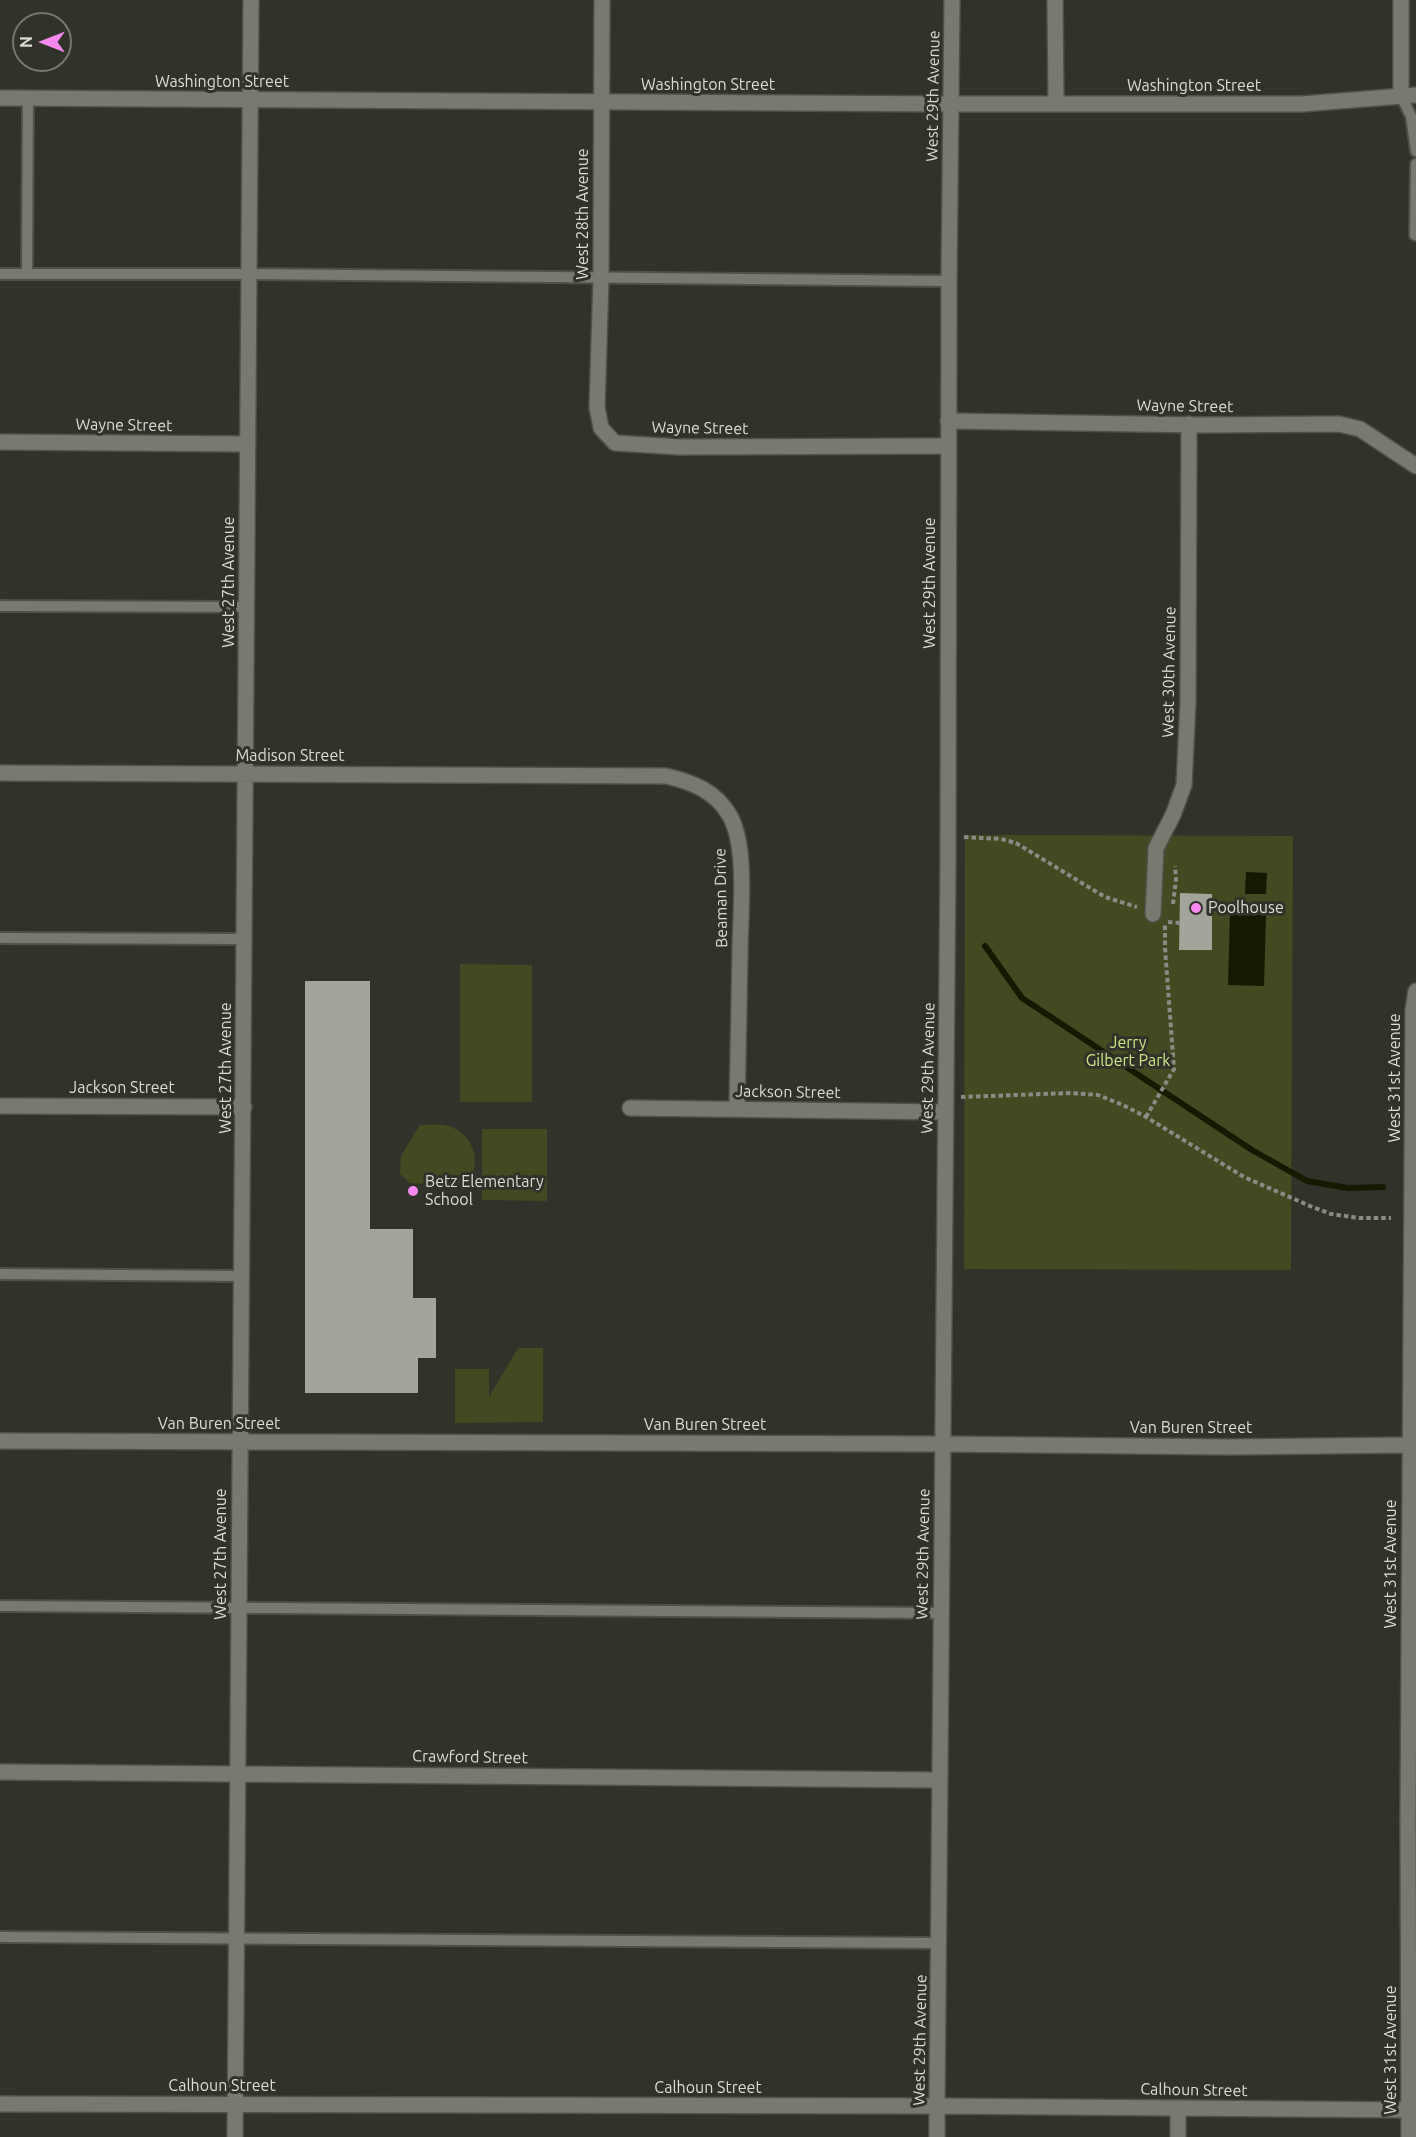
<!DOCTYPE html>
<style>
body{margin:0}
#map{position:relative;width:1416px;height:2137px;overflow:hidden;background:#31332a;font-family:Ubuntu,sans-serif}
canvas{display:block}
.north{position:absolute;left:12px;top:12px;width:60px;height:60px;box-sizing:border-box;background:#31332a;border:2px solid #75776f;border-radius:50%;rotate:270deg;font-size:16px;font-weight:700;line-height:24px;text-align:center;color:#dbdcd6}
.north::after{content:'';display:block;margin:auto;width:21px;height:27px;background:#f689ee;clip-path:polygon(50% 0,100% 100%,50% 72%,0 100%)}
</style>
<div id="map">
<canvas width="1416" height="2137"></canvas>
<div class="north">N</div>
</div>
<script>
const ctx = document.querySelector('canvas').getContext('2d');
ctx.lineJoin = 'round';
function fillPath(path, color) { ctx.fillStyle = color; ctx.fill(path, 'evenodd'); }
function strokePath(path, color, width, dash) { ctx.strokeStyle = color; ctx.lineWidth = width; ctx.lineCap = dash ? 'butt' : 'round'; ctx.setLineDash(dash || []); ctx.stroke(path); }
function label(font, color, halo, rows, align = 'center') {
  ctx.font = font + ' Ubuntu,sans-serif'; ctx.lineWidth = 6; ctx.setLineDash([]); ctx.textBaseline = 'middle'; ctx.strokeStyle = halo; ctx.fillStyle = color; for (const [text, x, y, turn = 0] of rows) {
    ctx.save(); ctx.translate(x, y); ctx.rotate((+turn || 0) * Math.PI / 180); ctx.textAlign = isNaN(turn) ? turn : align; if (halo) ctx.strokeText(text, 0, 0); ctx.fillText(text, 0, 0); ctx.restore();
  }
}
fillPath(new Path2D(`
 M965,835l328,1 -2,434 -327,-1z
 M460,964l72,1v137h-72z
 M420,1125c8,0 17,-1 24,0 21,3 37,26 29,47 -3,7 -10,13 -16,18l-29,-6 -18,-1 -10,-9 1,-18z
 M482,1129h65v72l-65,-1z
 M518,1348h25v74l-88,1v-54h34v28z`), '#414a21');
fillPath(new Path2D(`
 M1246,872l21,1 -1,21h-21z
 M1230,914l36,1 -2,71 -36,-1z`), '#141a00');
strokePath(new Path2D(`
 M985,946l37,52 230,152 55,31 41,7 35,-1`), '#141a00', 6);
fillPath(new Path2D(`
 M1180,893l32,1v56h-33z
 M305,981h65v248h43v69h23v60h-18v35h-113z`), '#a2a59a');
const lane = new Path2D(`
 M1401,96l10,20 5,35
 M1415,235l1,-71
 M0,274h250l699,7
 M27,274l1,-176
 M0,606l247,1
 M0,938l245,1
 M0,1274l241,2
 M0,1606l940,7
 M0,1937l939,6`);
const street = new Path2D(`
 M602,0l-1,279 -4,128 4,21 14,15 65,4 268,-1
 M1055,0l1,103
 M1401,0v96
 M951,104h351l114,-9
 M948,421l254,4 137,-1 21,5 56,37
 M0,442l247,2
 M0,773l666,3c26,6 50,15 64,40 18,33 10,100 10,137 -1,52 -2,104 -3,156
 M1153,914l3,-66 17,-33 11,-30 4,-83 1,-278
 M0,1106l244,1
 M630,1108l315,4
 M0,1441l943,3 286,3 181,-2
 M0,1772l939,8
 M1178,2108v29
 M235,2137l16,-2137
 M937,2137v-31l479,4
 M1409,2137l-1,-318 5,-809 3,-19`);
const secondary = new Path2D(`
 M0,98l951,6
 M0,2104l937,2 11,-1245 1,-580 3,-281`);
strokePath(lane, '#4f5149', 14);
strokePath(street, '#4f5149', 18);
strokePath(secondary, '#4f5149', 18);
strokePath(new Path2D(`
 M964,837l37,2 15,4 89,54 32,10
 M1173,904l3,-25 -1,-13
 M1168,922l12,1
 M961,1097l110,-4 27,2 25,10 23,12 98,60 66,29 21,8 28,4h32
 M1146,1117l28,-48 -9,-121v-23`), '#8a8b84', 4, [4.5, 3]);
strokePath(lane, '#777a6f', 10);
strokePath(street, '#777a6f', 15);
strokePath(secondary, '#777a6f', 15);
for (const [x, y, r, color] of [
 [1196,908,6,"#f689ee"],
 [413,1191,6,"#f689ee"]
]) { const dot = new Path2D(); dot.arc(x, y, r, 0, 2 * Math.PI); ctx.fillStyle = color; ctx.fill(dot); strokePath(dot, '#31332a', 2); }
label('16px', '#dbdcd6', '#31332a', [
 ["Washington Street",222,82],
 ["Washington Street",708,85],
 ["Washington Street",1194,86],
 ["West 29th Avenue",933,96,-89],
 ["West 28th Avenue",583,214,-90],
 ["Wayne Street",1185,406,1],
 ["Wayne Street",124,425,1],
 ["Wayne Street",700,428,1],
 ["West 27th Avenue",229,582,-90],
 ["West 29th Avenue",930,583,-90],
 ["West 30th Avenue",1169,672,-89],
 ["Madison Street",290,756],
 ["Beaman Drive",721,898,-91],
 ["West 27th Avenue",226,1068,-90],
 ["West 29th Avenue",928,1068,-89],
 ["West 31st Avenue",1395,1078,-90],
 ["Jackson Street",122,1088],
 ["Jackson Street",788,1092,1],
 ["Van Buren Street",219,1424],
 ["Van Buren Street",705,1425],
 ["Van Buren Street",1191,1428],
 ["West 27th Avenue",221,1554,-90],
 ["West 29th Avenue",923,1554,-89],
 ["West 31st Avenue",1391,1564,-90],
 ["Crawford Street",470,1757,1],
 ["West 29th Avenue",920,2040,-89],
 ["West 31st Avenue",1391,2050,-90],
 ["Calhoun Street",222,2086],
 ["Calhoun Street",708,2088],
 ["Calhoun Street",1194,2090,1]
]);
label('16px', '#dbdcd6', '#31332a', [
 ["Poolhouse",1208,908],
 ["Betz Elementary",425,1182],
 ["School",425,1200]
], 'left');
label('16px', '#cde486', '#31332a', [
 ["Jerry",1128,1043],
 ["Gilbert Park",1128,1061]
]);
</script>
